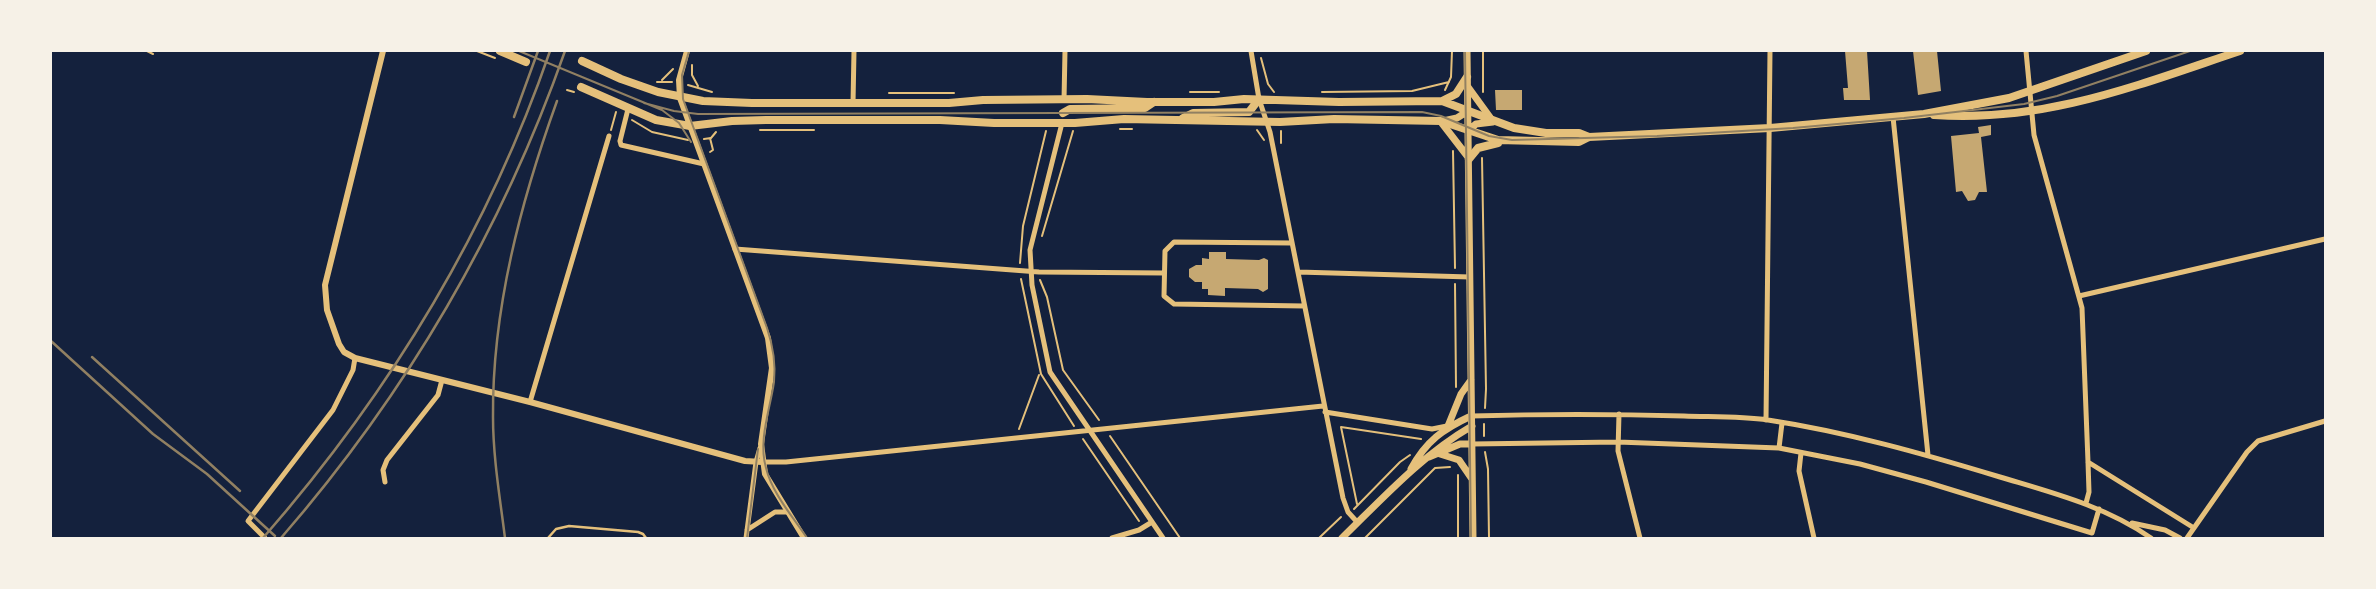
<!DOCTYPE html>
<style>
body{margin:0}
#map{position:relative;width:2376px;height:589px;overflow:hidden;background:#14213d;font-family:Inter,sans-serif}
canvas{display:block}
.frame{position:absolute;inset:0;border:52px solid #f6f1e7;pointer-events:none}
</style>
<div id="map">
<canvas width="2376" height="589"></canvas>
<div class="frame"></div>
</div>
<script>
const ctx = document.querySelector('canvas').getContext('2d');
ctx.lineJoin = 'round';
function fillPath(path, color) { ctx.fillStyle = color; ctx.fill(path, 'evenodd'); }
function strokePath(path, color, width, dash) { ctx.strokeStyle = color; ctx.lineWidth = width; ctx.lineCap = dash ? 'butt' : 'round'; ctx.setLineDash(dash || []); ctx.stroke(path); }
fillPath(new Path2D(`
 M1845,51h22l3,49h-26l-1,-12h5z
 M1913,51h24l4,40 -23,4z
 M1495,90h27v20h-26z
 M1991,125v10l-10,2 6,55h-8l-4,8 -7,1 -6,-10 -6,1 -5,-56 28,-3 -1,-6z
 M1209,252h17v7l33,1 5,-2 4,2v29l-5,3 -5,-3 -33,-1v8l-17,-1v-6h-6v-7h-7l-6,-5v-8l7,-4h6v-7l7,1z`), '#c6a872');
strokePath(new Path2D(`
 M147,51l6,3
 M477,51l18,7
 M1483,51v41
 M1261,58l7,26 6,8
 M692,65v10l6,11
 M662,80l11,-11
 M657,82h15
 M688,85l24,7
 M567,90l7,2
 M1445,90l6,-13 1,-26
 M1190,92h29
 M1322,92l90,-1 37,-9
 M889,93h65
 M632,120l20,12 36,8
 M1120,129h12
 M611,130l5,-18
 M760,130h54
 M1257,130l7,10
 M710,138l3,12 -3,2
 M704,139l7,-1 5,-6
 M1281,143v-12
 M1453,151l2,117
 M1482,158l4,231 -1,19
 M1042,236l31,-105
 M1020,263l3,-37 23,-95
 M1021,279l20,95 33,52
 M1040,280l7,17 16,73 36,50
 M1455,284l1,103
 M1484,424v12
 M1019,429l20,-54
 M1110,436l70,102
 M1083,439l56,82
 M1485,452l3,17 1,69
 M1458,475v63
 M1357,504l-16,-77 80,12
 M1354,509l46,-47 10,-7
 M1319,538l22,-21
 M1365,538l70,-70 15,-1`), '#e5c07b', 2);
strokePath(new Path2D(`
 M548,538l8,-9 13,-3 69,6 5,2 3,4`), '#e5c07b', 2.5);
strokePath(new Path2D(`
 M1251,51l8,48 11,33 73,366 5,14 10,11
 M2026,51l8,84 48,173 6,154 1,30 -3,11
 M1064,100l1,-49
 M853,103l1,-52
 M1893,117l35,338
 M1062,123l-32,127 2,35 18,87 113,166
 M620,141l1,4 83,19
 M620,141l8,-32
 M1292,243l-118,-1 -9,9 -1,45 10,8 130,2
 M735,249l304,23 125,1
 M1298,272l172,5
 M2079,296l246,-57
 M530,402l79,-266
 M1325,412l107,17 15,-3
 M1619,414l-1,37 22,87
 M1471,416c71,-2 142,-2 213,0 27,1 57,0 84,4 79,12 156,34 232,57 53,16 105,29 151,61
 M1766,420l4,-369
 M1472,444l146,-2 161,6 81,16 66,18 166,51 7,-24
 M1779,448l3,-25
 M1801,453l-2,18 15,67
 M762,462h24l537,-56
 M2088,462l106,66
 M385,482l-2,-12 4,-10 51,-65 4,-15
 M2132,523l33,7 15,8
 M747,530l28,-18h12
 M265,538l-17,-17 85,-111 20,-40 2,-12
 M746,538l10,-76 4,-14
 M1112,538l27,-8 13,-8
 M2187,538l60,-86 11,-11 67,-20`), '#e5c07b', 5);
strokePath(new Path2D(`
 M383,51l-58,234 2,25 12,34 5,8 11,6 175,44 215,59 17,1
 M687,51l-8,29 1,18 88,240 4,30 -11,76 4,30 39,64`), '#e5c07b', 6);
strokePath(new Path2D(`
 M1467,51l6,487
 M1468,87l24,33
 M1443,121l14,-3 11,-7
 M1441,122l27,35
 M1468,131l8,-7 17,-2
 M1448,426l13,-32 10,-14
 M1440,454l19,6 13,19
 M1429,457l31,-13h12
 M1411,469c15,-28 32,-40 60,-53
 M1342,538c41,-40 80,-83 130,-112`), '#e5c07b', 7);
strokePath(new Path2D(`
 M500,51l26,11
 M582,61l39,18 37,13 45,9 49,2h197l34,-3 104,-1 60,3h67l30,-3 95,3 103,-1 72,27 32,5h33l10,4
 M581,87l75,33 34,6 42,-5 34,-1h174l54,3h81l49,-4 156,3 54,-3 107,2 57,19 81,2 10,-5 181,-9 154,-14 85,-16 137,-47
 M1442,101l14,-7 11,-17
 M1063,113l7,-4 75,-1 9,-6
 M1934,115c110,8 204,-30 306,-64
 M1183,118l10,-5 56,-1 10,-13
 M1469,159l9,-11 20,-5`), '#e5c07b', 8);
strokePath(new Path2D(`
 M519,51l143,59 17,13 12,19
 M689,51l-7,24 1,24 84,229c6,18 9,35 7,54 -4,28 -16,58 -8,86 6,25 27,49 41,70
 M1465,51l6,487
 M644,103l30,8 24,3 724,-2 19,4 48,20 23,4 145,-4 136,-8 111,-10 120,-14 33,-8 133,-45
 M747,538l11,-89`), '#918062', 2);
strokePath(new Path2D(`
 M514,117l24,-66
 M51,341l102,93 54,40 68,62
 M92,357l148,134
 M263,538c125,-143 225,-307 287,-487
 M281,538c125,-144 221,-308 284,-487
 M505,538c-5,-40 -12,-81 -12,-121 -1,-108 28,-216 64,-316`), '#918062', 2.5);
</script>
